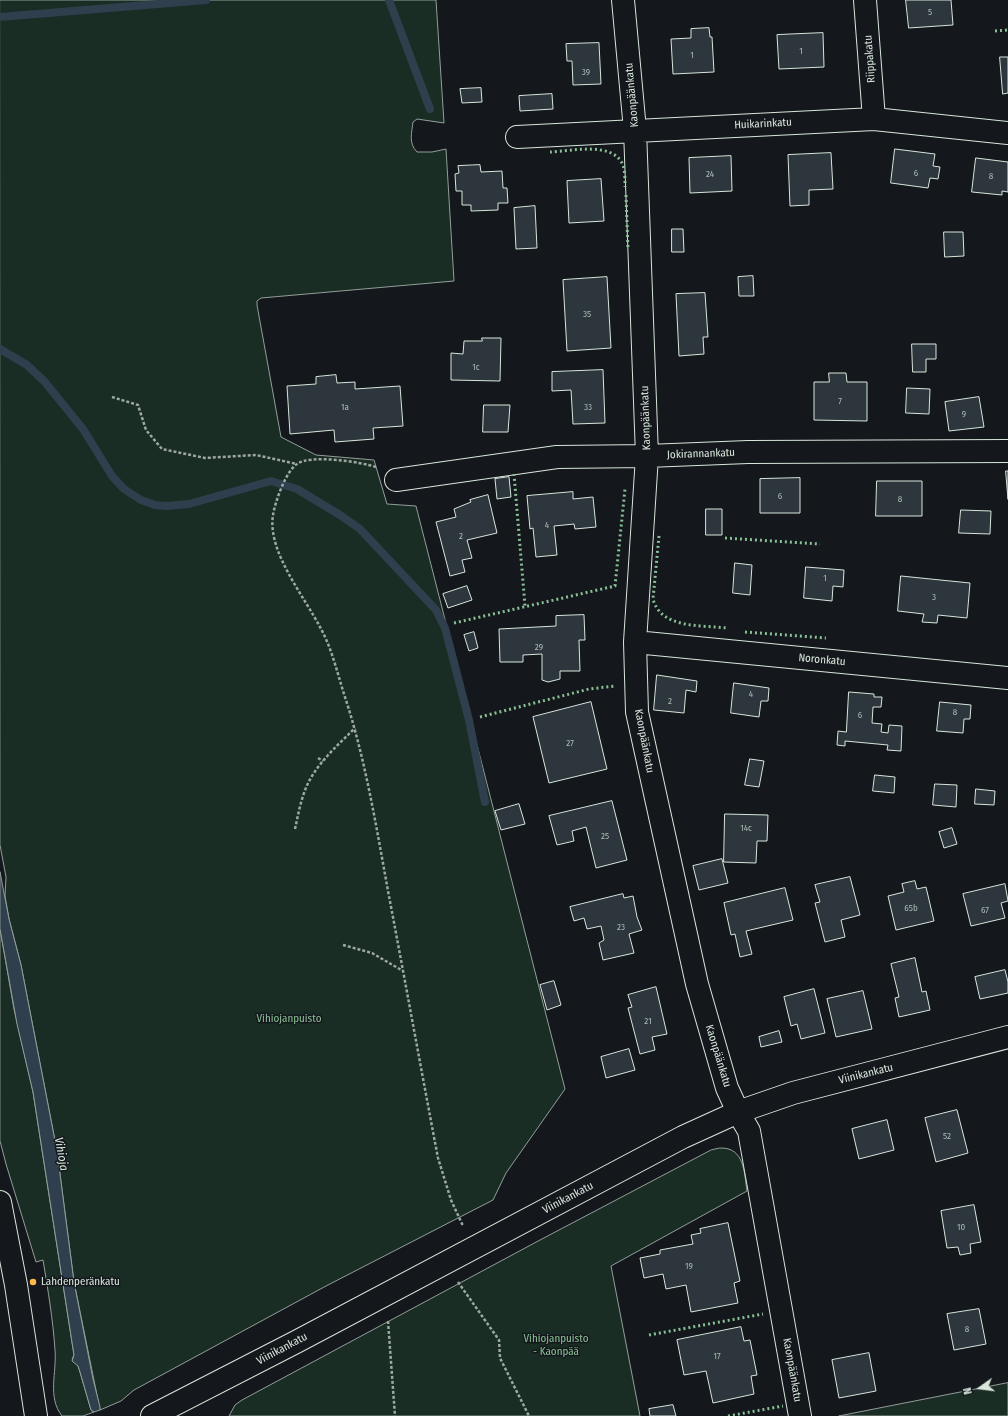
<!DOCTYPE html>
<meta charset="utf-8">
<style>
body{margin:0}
#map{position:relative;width:1008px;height:1416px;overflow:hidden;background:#14181c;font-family:"Fira Sans Condensed",sans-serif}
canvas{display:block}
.north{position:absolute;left:960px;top:1368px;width:40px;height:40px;-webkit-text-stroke:3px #14181c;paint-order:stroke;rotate:256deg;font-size:11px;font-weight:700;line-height:16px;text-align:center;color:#d8e6dc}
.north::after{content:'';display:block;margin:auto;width:14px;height:18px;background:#d8e6dc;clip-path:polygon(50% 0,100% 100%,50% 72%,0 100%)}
</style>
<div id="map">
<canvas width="1008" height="1416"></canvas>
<div class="north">N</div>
</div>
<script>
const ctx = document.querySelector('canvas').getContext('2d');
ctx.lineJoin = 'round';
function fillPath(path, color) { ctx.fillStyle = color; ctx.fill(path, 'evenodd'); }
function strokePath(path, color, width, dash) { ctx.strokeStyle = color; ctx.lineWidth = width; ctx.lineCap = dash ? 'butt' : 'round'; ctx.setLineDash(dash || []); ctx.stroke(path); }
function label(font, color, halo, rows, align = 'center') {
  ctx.font = font + ' "Fira Sans Condensed",sans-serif'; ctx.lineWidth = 3; ctx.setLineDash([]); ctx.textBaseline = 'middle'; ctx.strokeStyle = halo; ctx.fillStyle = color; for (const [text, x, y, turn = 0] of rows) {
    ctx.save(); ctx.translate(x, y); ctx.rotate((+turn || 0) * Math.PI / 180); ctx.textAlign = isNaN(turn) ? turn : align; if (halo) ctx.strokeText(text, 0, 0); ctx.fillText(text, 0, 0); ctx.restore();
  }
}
const green = new Path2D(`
 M0,0h436l8,123 -27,-4 -4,3c-1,10 -5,21 4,30h15l14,-3 8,132 -193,17 -4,3v4l24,132 35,18 58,5 13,44 29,2 149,583 -59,84 -13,27 -167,86 -192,104 -13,11 -21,9 -26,-128 -17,-131 -36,-186 -12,-46 -4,-23 1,-19 -6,-32z
 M0,929l14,80 19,83 41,263 -2,4 6,7 2,6 11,38 3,2 -11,4h-21c-15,-19 -5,-44 -7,-66 -2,-30 -7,-60 -12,-90l-7,2 -30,-98 -6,-23z
 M720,1148c25,-1 24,25 27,43l-136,75 29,150h-411l6,-11 7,-5 298,-160 171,-90z
 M1008,1383v33h-169z`);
fillPath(green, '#1a2d24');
strokePath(green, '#939e99', 1);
const water = new Path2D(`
 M0,872l9,47 12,46 36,186 17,131 19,97 7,28v3l-6,2 -3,-2 -11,-38 -2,-6 -6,-5 2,-6 -41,-263 -16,-68 -17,-95z`);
fillPath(water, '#2f3f4d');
strokePath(water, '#939e99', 1);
strokePath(new Path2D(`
 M389,0l41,109
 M0,17l206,-17
 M0,349l27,16 17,16 39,48 29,47 12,13 17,11 14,5 11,1 23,-2 82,-23 26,8 43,26 20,14 76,81 9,18 24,92 16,82`), '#2f3f4d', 8);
const building = new Path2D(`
 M906,0h45l2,25 -44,3z
 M709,28l1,9h2l2,35 -41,2 -2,-35 20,-1v-9z
 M823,33l1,34 -45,2 -2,-34z
 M599,43l2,41 -28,1 -1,-24h-5l-1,-17z
 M1000,57h8v36l-5,1z
 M481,88l1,14 -20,1 -2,-14z
 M552,94l1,15 -33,2 -1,-15z
 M895,149l40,5 -2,12 7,1 -2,12 -8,-1 -2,10 -37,-5z
 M831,153l2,36 -24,1v15l-19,1 -2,-51z
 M731,156l1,35 -42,2 -1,-35z
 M976,158l32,4v30l-6,-1v4l-30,-3z
 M480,165l1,7 21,-1 1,17h4l1,15h-10v7l-27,1v-6h-9v-14h-6l-1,-17 4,-1 -1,-7z
 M601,179l3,42 -35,2 -2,-42z
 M535,206l2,42 -21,1 -2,-41z
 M672,229h11l1,23h-12z
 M944,232h19l1,24 -19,1z
 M753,276l1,20h-15l-1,-19z
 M607,277l4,71 -44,3 -4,-71z
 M705,293l3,44h-5l1,17 -25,2 -3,-62z
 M482,338h19l-1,43 -49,-1v-27l12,1 1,-13h18z
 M912,344h24v15h-10v13h-13z
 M603,370l2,53 -32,1 -2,-34 -19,1v-19z
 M829,373h17l1,9h20v39l-53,-1v-38h15z
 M336,375l1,8 18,-1v7l45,-3 3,40 -30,2 1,11 -39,3 -1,-12 -44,4 -3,-48 29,-2v-7z
 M907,388l23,1 -1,25 -23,-1z
 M979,397l5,30 -35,4 -4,-29z
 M484,405h26l-2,27h-25z
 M1006,471h2v28z
 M509,477l2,20 -14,2 -2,-20z
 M800,478v35h-40v-34z
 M877,481h45v35h-46z
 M573,492v7l20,-2 3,30 -21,2 -1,-5 -20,2 3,29 -21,2 -3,-29 -3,1 -3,-33z
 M488,495l9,38 -30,7 5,18 -10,2 3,12 -15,4 -14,-54 20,-5 -2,-8 17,-7 -1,-2z
 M706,509h16v26h-16z
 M961,510l30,1 -1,23 -31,-1z
 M735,563l17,2 -2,30 -17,-2z
 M806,567l38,3 -1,17 -10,-1 -1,15 -28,-3z
 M901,576l69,7 -3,35 -29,-3 -1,8 -15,-1 2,-8 -26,-3z
 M467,586l5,14 -24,8 -5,-14z
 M584,615l1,25h-6l1,31h-20v8l-12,3 -6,-2v-26l-19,1v7h-23l-1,-33 57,-3v-10z
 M474,632l4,16 -9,3 -5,-16z
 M657,675l40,6 -1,11 -10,-2 -2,23 -30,-3z
 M734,683l35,5 -1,13h-7l-2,16 -28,-4z
 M849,692l25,2v3h8l-1,10h-8l-1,16 10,1 -1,8 7,1 1,-8 13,1 -1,25 -14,-1 1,-5 -43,-4v5l-8,-1 1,-14 8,1z
 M591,702l16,67 -58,14 -16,-66z
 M940,702l31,3 -1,14h-6l-1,14 -26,-2z
 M750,759l14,2 -5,26 -14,-2z
 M875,775l20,2 -1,16 -21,-2z
 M935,784l22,1 -1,22 -23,-2z
 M976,789l19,2 -1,14 -19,-1z
 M612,801l15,59 -31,8 -10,-41 -14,4 2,10 -17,4 -8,-29z
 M519,804l6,20 -24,6 -6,-19z
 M725,814l43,1 -1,26h-10l-1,22 -32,-1z
 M952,828l5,16 -13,4 -5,-16z
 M722,859l6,24 -29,7 -6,-24z
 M850,877l10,38 -19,5 4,17 -20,5 -10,-39 5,-1 -5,-17z
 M915,881l2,8 9,-2 8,34 -38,9 -8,-34 16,-4 -2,-8z
 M1005,884l3,17 -7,2 4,15 -34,8 -8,-32z
 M785,888l8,32 -47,11 6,23 -12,3 -5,-23 -4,1 -7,-32z
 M623,894l1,4 9,-2 4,21 5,13 -13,4 5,19 -31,7 -4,-17 5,-3 -3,-14 -14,3 -3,-11 -10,3 -4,-14z
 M915,958l7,34 4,-1 4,19 -31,7 -4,-19 4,-1 -8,-33z
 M1005,970l3,12v11l-28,6 -5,-22z
 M554,981l7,24 -14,5 -7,-25z
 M656,987l11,47 -15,3 3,13 -15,4 -12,-46 4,-1 -4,-12z
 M814,989l11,44 -24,6 -4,-15 -6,2 -7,-29z
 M863,991l9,38 -36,8 -9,-38z
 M779,1031l3,11 -21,5 -2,-10z
 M629,1049l6,21 -29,8 -5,-21z
 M957,1110l11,43 -32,9 -11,-44z
 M887,1120l7,30 -35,9 -7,-30z
 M974,1205l7,37 -11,2 1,9 -11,2 -2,-8 -11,1 -6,-37z
 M728,1223l12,58 -6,2 4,20 -47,9 -5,-27 -20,4 -3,-15 -19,4 -4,-20 20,-4v-4l33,-6 -2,-9 10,-2 -1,-4z
 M979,1309l7,35 -32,6 -7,-36z
 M741,1327l3,14 6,-1 7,35 -6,1 3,18 -41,9 -7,-32 -22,4 -7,-35z
 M869,1353l7,38 -37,7 -7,-38z
 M673,1405l3,11h-26l-1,-7z`);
fillPath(building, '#2c363c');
strokePath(building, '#d8e6dc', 1);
const street = new Path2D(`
 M623,0l12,130 12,326 -12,186 2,70 60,272 30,104 11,24 11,19 51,285
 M865,0l9,119
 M517,137l357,-18 134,14
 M396,480l161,-23 90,-1 101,-4 260,-1
 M635,642l373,36`);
const secondary = new Path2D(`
 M0,1202l16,83 20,131
 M152,1416l144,-74 387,-205 55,-25 55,-19 215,-56`);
strokePath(street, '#d8e6dc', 24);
strokePath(secondary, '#d8e6dc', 24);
strokePath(new Path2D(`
 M112,397l26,8 8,25 16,19 43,9 51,-3 41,9
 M376,467c-15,-5 -66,-13 -79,-3 -11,7 -22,38 -24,51 -6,37 32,82 48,114 11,20 16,43 23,65 21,63 32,131 44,197 17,89 33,178 50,267l13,42 12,26
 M318,758l5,3
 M295,829c4,-18 7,-37 17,-53 11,-18 28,-33 43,-48
 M343,945l29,8 31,18
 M458,1282l41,58 1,18 29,58
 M388,1321l7,95`), '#9da8a2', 2.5, [3, 2]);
strokePath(street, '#14181c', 22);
strokePath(secondary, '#14181c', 22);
strokePath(new Path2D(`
 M995,31l13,-1
 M550,152c21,-1 63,-11 73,13 2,6 2,15 2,22
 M626,195l2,54
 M514,474l11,132
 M659,536l-6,63c8,30 48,26 74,29
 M725,538l95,6
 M454,623l161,-37 10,-97
 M745,632l81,6
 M480,717l109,-28 26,-3
 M649,1335l114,-21
 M728,1416l55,-10`), '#8ac095', 3, [2, 3]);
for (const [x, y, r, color] of [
 [33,1282,4,"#ffb74d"]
]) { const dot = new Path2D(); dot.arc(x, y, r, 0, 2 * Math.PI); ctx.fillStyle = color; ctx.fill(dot); strokePath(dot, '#14181c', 1.5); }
label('9px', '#adbab4', null, [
 ["5",930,12],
 ["1",801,51],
 ["1",692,55],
 ["39",586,72],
 ["6",916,173],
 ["24",710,174],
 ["8",991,176],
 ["35",587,314],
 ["1c",476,367],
 ["7",840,401],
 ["1a",345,407],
 ["33",588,407],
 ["9",964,414],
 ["6",780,496],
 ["8",900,499],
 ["4",547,525],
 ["2",461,536],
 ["1",825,578],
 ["3",934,597],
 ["29",539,647],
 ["4",751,694],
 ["2",670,701],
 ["8",955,712],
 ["6",860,715],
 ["27",570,743],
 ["14c",746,828],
 ["25",605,836],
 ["65b",911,908],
 ["67",985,910],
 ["23",621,927],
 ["21",648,1021],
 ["52",947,1136],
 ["10",961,1227],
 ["19",689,1266],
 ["8",967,1329],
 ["17",717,1356]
]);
label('11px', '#d8e6dc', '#14181c', [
 ["Riippakatu",870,59,-94],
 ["Kaonpäänkatu",632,95,-95],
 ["Huikarinkatu",763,124,-3],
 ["Kaonpäänkatu",646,418,-92],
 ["Jokirannankatu",701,454,-2],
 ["Noronkatu",822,660,5],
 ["Kaonpäänkatu",644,741,79],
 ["Kaonpäänkatu",718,1056,73],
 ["Viinikankatu",866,1074,-14],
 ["Viinikankatu",568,1198,-28],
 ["Viinikankatu",282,1349,-28],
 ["Kaonpäänkatu",792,1370,80]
]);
label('11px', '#8ac095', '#14181c', [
 ["Vihiojanpuisto",289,1019],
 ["Vihiojanpuisto",556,1339],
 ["- Kaonpää",556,1352]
]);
label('11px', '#d8e6dc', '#14181c', [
 ["Lahdenperänkatu",41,1282]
], 'left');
label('italic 12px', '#d8e6dc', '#14181c', [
 ["Vihioja",61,1154,80]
]);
</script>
